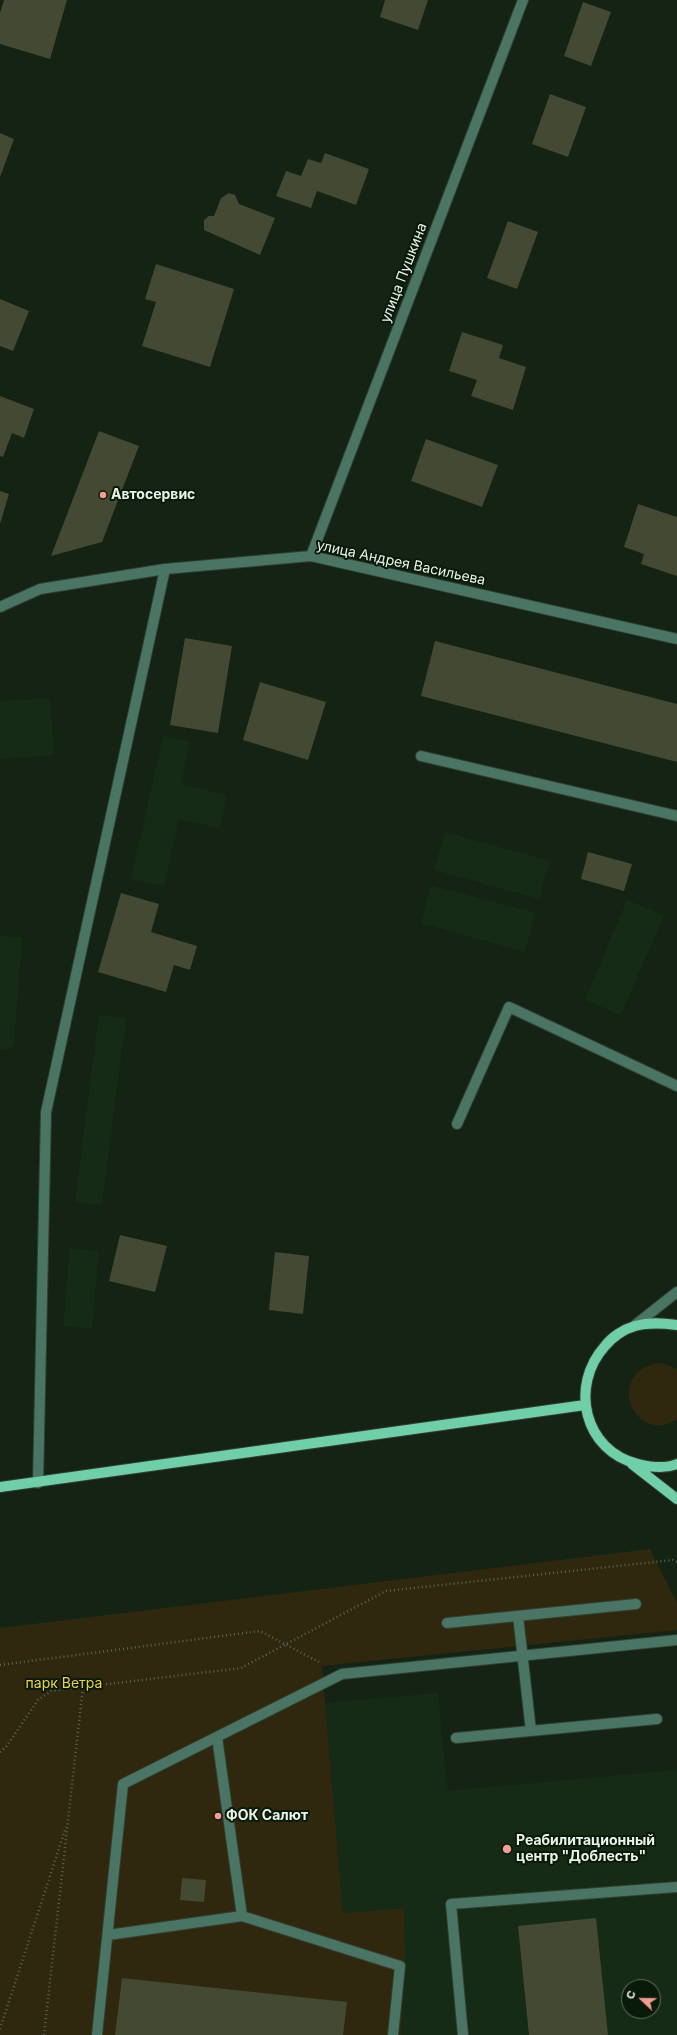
<!DOCTYPE html>
<meta charset="utf-8">
<style>
body{margin:0}
#map{position:relative;width:677px;height:2035px;overflow:hidden;background:#142313;font-family:Inter,sans-serif}
canvas{display:block}
.north{position:absolute;left:621px;top:1979px;width:40px;height:40px;box-sizing:border-box;background:#0a1a0a;border:1px solid #637163;border-radius:50%;rotate:292deg;font-size:11px;font-weight:700;line-height:16px;text-align:center;color:#e9f3e8}
.north::after{content:'';display:block;margin:auto;width:14px;height:18px;background:#f59c93;clip-path:polygon(50% 0,100% 100%,50% 72%,0 100%)}
</style>
<div id="map">
<canvas width="677" height="2035"></canvas>
<div class="north">С</div>
</div>
<script>
const ctx = document.querySelector('canvas').getContext('2d');
ctx.lineJoin = 'round';
function fillPath(path, color) { ctx.fillStyle = color; ctx.fill(path, 'evenodd'); }
function strokePath(path, color, width, dash) { ctx.strokeStyle = color; ctx.lineWidth = width; ctx.lineCap = dash ? 'butt' : 'round'; ctx.setLineDash(dash || []); ctx.stroke(path); }
function label(font, color, halo, rows, align = 'center') {
  ctx.font = font + ' Inter,sans-serif'; ctx.lineWidth = 4; ctx.setLineDash([]); ctx.textBaseline = 'middle'; ctx.strokeStyle = halo; ctx.fillStyle = color; for (const [text, x, y, turn = 0] of rows) {
    ctx.save(); ctx.translate(x, y); ctx.rotate((+turn || 0) * Math.PI / 180); ctx.textAlign = isNaN(turn) ? turn : align; if (halo) ctx.strokeText(text, 0, 0); ctx.fillText(text, 0, 0); ctx.restore();
  }
}
fillPath(new Path2D(`
 M50,698l4,57 -54,4v-58z
 M163,736l27,6 -9,42 46,11 -7,33 -41,-9 -15,67 -33,-7z
 M445,832l105,29 -11,38 -105,-29z
 M431,885l104,28 -10,39 -104,-29z
 M627,900l37,15 -43,100 -36,-15z
 M0,936l22,1 -8,110 -14,3z
 M99,1015l27,3 -24,187 -27,-3z
 M70,1248l29,3 -7,78 -29,-3z
 M438,1693l9,98 230,-21v265h-278l5,-127 -61,5 -19,-210zM629,1987h24v24h-24z`), '#162b15');
fillPath(new Path2D(`
 M662,1363l15,6v50c-43,29 -75,-51 -15,-56z
 M650,1549l27,54v27l-355,36 21,247 61,-5 1,55 -4,72h-401v-407z`), '#2f280e');
fillPath(new Path2D(`
 M4,0h63l-17,59 -50,-15v-31z
 M385,0h43l-10,30 -38,-13z
 M583,2l28,10 -20,54 -27,-10z
 M550,94l36,13 -18,50 -36,-13z
 M0,133l14,6 -14,38z
 M325,153l44,16 -13,36 -39,-14 -6,17 -35,-12 10,-25 15,5 7,-17 13,4z
 M229,193l6,2 4,9 36,14 -15,37 -56,-25v-10l5,-4h5l7,-18z
 M508,221l30,11 -21,57 -30,-11z
 M156,264l78,25 -24,78 -68,-21 14,-44 -11,-3z
 M0,299l29,12 -16,40 -13,-5z
 M462,332l41,13 -4,13 27,9 -13,43 -42,-14 6,-16 -28,-9z
 M0,396l34,13 -10,29 -12,-5 -9,24 -3,-1z
 M99,431l40,15 -37,96 -51,14z
 M426,439l72,26 -16,42 -71,-26z
 M0,491l9,3 -9,30z
 M638,504l39,13v59l-36,-12 3,-10 -20,-7z
 M185,638l47,8 -14,87 -48,-8z
 M435,641l242,63v58l-256,-66z
 M260,682l66,20 -18,58 -65,-20z
 M588,852l44,12 -8,27 -43,-12z
 M121,893l38,11 -8,28 46,14 -7,24 -16,-5 -8,27 -68,-20z
 M120,1235l47,11 -12,46 -46,-11z
 M275,1252l34,4 -6,58 -34,-4z
 M182,1878l24,2 -2,22 -24,-2z
 M596,1918l12,117h-79l-11,-109z
 M122,1978l225,24 -4,33h-228z`), '#434932');
const minor = new Path2D(`
 M311,556l212,-556
 M0,607l40,-18 125,-20 146,-13 366,83
 M421,756l256,60
 M457,1124l52,-117 168,79
 M634,1326l43,-34
 M38,1483l8,-371 119,-543
 M518,1616l13,115
 M447,1623l189,-19
 M217,1737l25,179
 M456,1738l201,-19
 M108,1935l134,-19 158,50 -7,69
 M97,2035l26,-251 219,-110 335,-34
 M463,2035l-12,-131 226,-17`);
const major = new Path2D(`
 M677,1325c-15,-2 -28,-3 -42,1 -11,3 -23,11 -30,20 -36,40 -21,105 33,118 12,3 27,5 39,0
 M632,1464l45,35
 M0,1487l585,-82`);
strokePath(minor, '#324031', 12);
strokePath(major, '#324031', 12);
strokePath(new Path2D(`
 M0,1665l260,-34 59,31
 M0,1752l6,-5 32,-47 13,-9 190,-23 145,-77 287,-31 4,2
 M0,2029l66,-202
 M44,2035l39,-348`), '#576456', 2.5, [1, 3]);
strokePath(minor, '#4a7564', 10);
strokePath(major, '#70cea9', 10);
for (const [x, y, r, color] of [
 [103,495,4,"#f59c93"],
 [218,1816,4,"#f59c93"],
 [507,1849,5,"#f59c93"]
]) { const dot = new Path2D(); dot.arc(x, y, r, 0, 2 * Math.PI); ctx.fillStyle = color; ctx.fill(dot); strokePath(dot, '#0a1a0a', 1.5); }
label('14px', '#e9f3e8', '#0a1a0a', [
 ["улица Пушкина",404,273,-69],
 ["улица Андрея Васильева",401,563,12]
]);
label('bold 14px', '#e9f3e8', '#0a1a0a', [
 ["Автосервис",111,495],
 ["ФОК Салют",226,1816],
 ["Реабилитационный",516,1841],
 ["центр \"Доблесть\"",516,1857]
], 'left');
label('14px', '#f0d249', '#0a1a0a', [
 ["парк Ветра",64,1684]
]);
</script>
